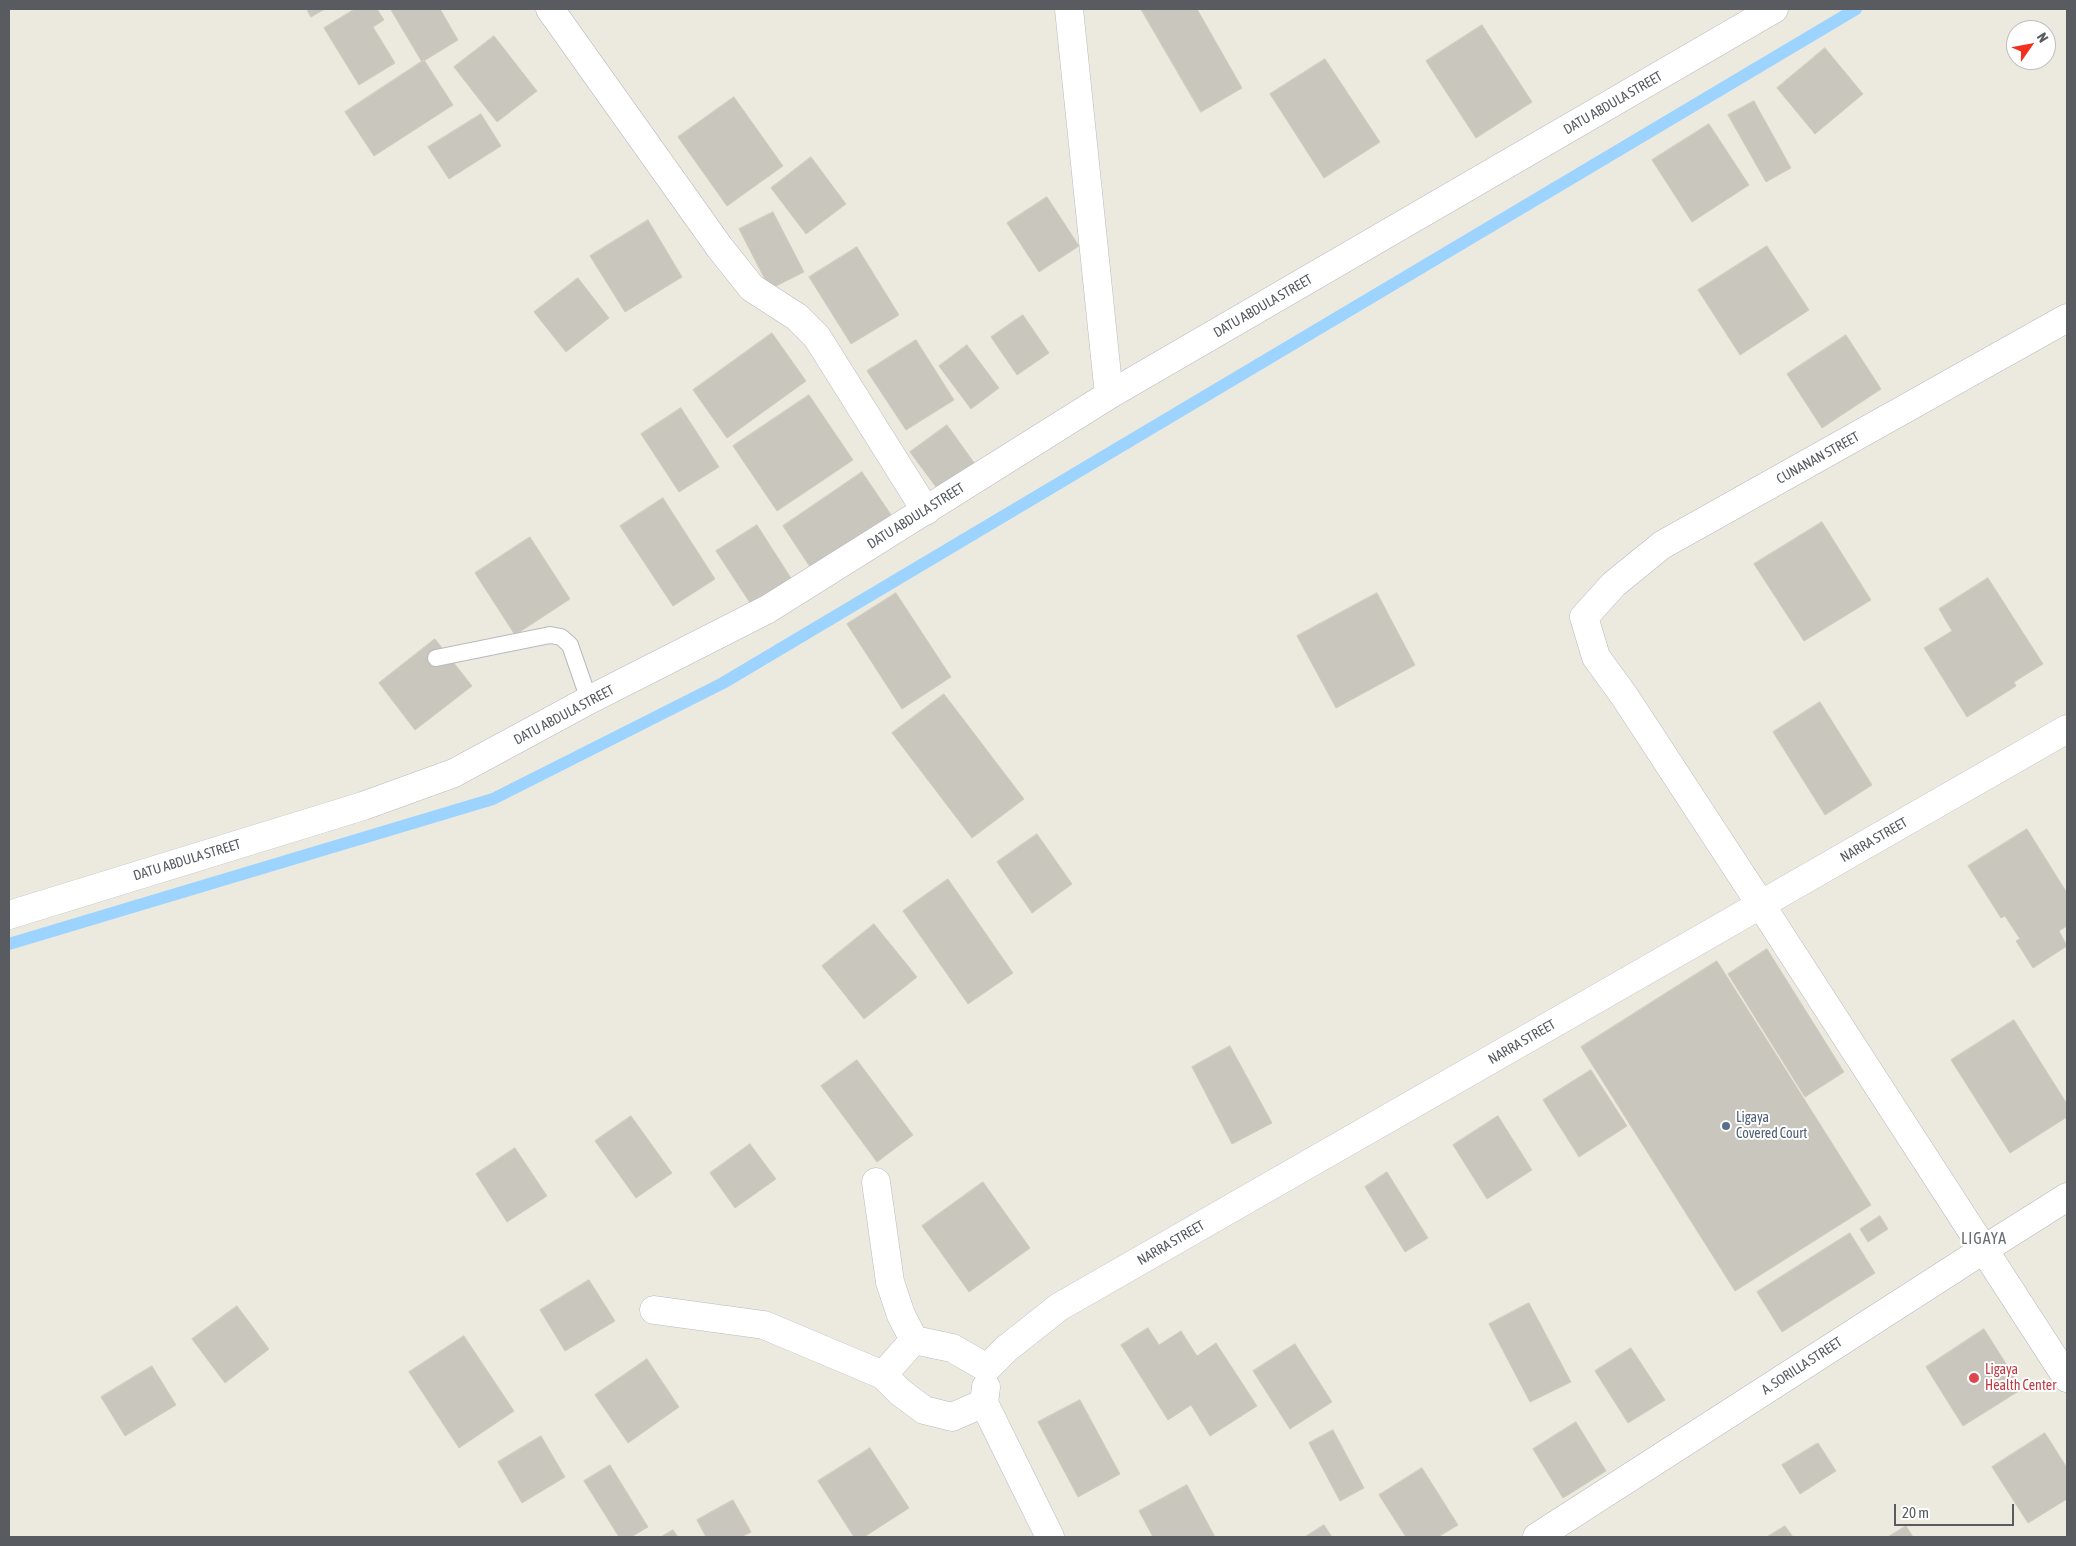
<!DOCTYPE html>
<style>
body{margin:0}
#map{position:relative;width:2076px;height:1546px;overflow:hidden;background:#eceadf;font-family:"Asap Condensed",sans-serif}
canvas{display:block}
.frame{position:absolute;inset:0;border:10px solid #585c61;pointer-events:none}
.north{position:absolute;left:2006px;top:20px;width:50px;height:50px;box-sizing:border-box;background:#fff;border:1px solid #bcbec0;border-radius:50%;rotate:57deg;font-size:14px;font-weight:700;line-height:20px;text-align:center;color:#585c61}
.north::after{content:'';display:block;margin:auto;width:18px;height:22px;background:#f3301e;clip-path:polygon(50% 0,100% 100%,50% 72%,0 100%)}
.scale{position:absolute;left:1894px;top:1504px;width:120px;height:22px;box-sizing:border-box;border:2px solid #585c61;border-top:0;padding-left:6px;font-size:15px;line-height:18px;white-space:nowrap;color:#585c61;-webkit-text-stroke:4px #fff;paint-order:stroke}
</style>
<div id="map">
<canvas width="2076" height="1546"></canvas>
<div class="frame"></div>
<div class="north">N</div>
<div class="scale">20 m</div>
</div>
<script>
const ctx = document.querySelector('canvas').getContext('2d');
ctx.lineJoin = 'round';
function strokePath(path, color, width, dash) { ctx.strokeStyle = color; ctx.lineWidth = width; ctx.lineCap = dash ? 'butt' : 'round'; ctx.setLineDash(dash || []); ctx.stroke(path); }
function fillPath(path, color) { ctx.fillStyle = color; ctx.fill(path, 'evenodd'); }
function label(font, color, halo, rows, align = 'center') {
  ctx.font = font + ' "Asap Condensed",sans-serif'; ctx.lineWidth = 4; ctx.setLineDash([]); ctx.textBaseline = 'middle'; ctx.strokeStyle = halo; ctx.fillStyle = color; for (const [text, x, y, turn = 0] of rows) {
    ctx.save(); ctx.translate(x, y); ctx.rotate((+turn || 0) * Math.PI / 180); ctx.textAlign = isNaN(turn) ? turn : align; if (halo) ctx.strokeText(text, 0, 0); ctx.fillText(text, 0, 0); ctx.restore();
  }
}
strokePath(new Path2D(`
 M9,944l484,-145 230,-116 1133,-674`), '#9cd3ff', 12);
const building = new Path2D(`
 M307,9h18l-14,8z
 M355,9h22l7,11 -11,7 22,36 -36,22 -35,-57z
 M394,9h46l18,31 -36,22 -31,-52z
 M1141,9h56l45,79 -41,24z
 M1482,25l50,77 -56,36 -50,-77z
 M494,36l43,55 -40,31 -43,-55z
 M1825,48l38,46 -48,40 -38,-46z
 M1325,59l55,83 -56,36 -54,-84z
 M424,60l29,45 -79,51 -29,-44z
 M734,97l49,69 -56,40 -49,-69z
 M1754,101l37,67 -25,14 -38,-67z
 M481,114l20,32 -52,33 -21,-32z
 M1709,124l40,61 -57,37 -40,-62z
 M811,157l35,47 -40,30 -35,-46z
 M1047,197l32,49 -40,26 -32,-49z
 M773,212l31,60 -34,17 -31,-60z
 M648,220l34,57 -57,35 -35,-56z
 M1767,246l42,64 -69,45 -42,-65z
 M857,247l42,68 -48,29 -42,-67z
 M578,278l31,40 -43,34 -32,-40z
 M1023,315l26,38 -32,22 -26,-38z
 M772,333l34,48 -79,57 -34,-48z
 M1846,335l35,54 -59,39 -35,-54z
 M916,340l38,60 -48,30 -39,-59z
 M967,345l32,43 -28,21 -32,-43z
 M809,395l44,65 -76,51 -44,-65z
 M681,408l38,59 -40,25 -38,-58z
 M947,425l28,39 -36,27 -29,-39z
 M862,472l34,50 -80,54 -33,-50z
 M663,498l52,81 -42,27 -53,-80z
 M1822,522l49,78 -67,41 -50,-77z
 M757,525l39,61 -40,26 -40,-61z
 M530,537l40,62 -55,36 -40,-62z
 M1988,578l55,86 -29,18 2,4 -49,31 -43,-69 28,-17 -13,-22z
 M896,593l55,84 -49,32 -55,-85z
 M1377,593l38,72 -79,43 -39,-72z
 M435,639l37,47 -57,44 -36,-47z
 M944,694l80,105 -52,39 -80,-105z
 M1820,702l52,83 -47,30 -52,-83z
 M2027,829l40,64v33l-8,5 8,15 -34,22 -17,-27 4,-2 -15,-23 -4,2 -33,-52z
 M1037,834l35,50 -40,29 -35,-51z
 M948,879l65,94 -45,31 -65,-93z
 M874,924l43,53 -53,42 -42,-53z
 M1767,949l77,123 -39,25 -77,-123z
 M1717,961l154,244 -136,86 -154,-244z
 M2014,1020l53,84v13l-57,36 -59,-93z
 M1230,1046l42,77 -40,21 -40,-77z
 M857,1060l56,75 -36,27 -56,-76z
 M1591,1070l36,56 -48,31 -36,-57z
 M631,1116l41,57 -36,25 -41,-57z
 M1498,1116l34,54 -45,29 -34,-54z
 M750,1144l26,35 -41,29 -25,-35z
 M515,1148l32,48 -40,26 -31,-48z
 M1387,1172l41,66 -23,14 -40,-65z
 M983,1182l47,66 -61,44 -47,-66z
 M1880,1216l8,13 -20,13 -8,-13z
 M1850,1233l25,40 -93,59 -25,-40z
 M589,1280l26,41 -50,30 -25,-41z
 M1529,1303l42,79 -41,20 -41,-78z
 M237,1306l32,43 -44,34 -33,-44z
 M1148,1328l11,17 22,-14 16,25 19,-13 41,63 -47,30 -19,-31 -23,15 -47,-75z
 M1984,1329l38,60 -59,37 -37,-59z
 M464,1336l50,75 -55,37 -50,-76z
 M1295,1344l37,58 -42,27 -37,-58z
 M1631,1348l34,52 -37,23 -33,-52z
 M647,1359l32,48 -51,36 -33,-48z
 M152,1366l24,39 -51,31 -24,-39z
 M1080,1400l40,74 -42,23 -40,-75z
 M1576,1422l30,49 -43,27 -30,-49z
 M1333,1430l31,58 -24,13 -31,-58z
 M2045,1433l22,35v31l-39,24 -36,-56z
 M541,1436l24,41 -43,26 -24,-41z
 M1818,1443l18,28 -36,23 -18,-29z
 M870,1448l39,60 -45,29h-10l-36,-56z
 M610,1465l38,62 -17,10h-12l-35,-56z
 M1422,1468l36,57 -20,12h-32l-27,-42z
 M1187,1485l28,52h-62l-14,-26z
 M733,1500l18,32 -10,5h-35l-9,-17z
 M1324,1525l8,12h-27z
 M1785,1526l8,11h-26z
 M1906,1526l7,11h-25z
 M673,1530l5,7h-17z`);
fillPath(building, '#c9c6be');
strokePath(building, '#d1cbbd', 1);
const lane = new Path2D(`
 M436,658l114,-23 11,2 9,8 19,55`);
const street = new Path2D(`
 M550,9l170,239 32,40 45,29 20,20 109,174
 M1069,9l40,386
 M2067,318l-405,227 -48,39 -30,33 12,40 29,40 136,208 306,473
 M9,915l354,-109 91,-33 135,-73 179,-91 341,-214 665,-386
 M876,1182l14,100 11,33 13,25 38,8 35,20
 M654,1310l110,15 119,50 17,17 24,18 28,7 32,-14
 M987,1368l19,-19 53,-42 1008,-578
 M883,1375l31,-35
 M986,1387l-2,16 66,134`);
const secondary = new Path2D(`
 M1537,1537l446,-287 84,-53`);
strokePath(lane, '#b7babf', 18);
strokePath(street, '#b7babf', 29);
strokePath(secondary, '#b5b9bf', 29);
strokePath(lane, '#fff', 16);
strokePath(street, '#fff', 28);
strokePath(secondary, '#fff', 28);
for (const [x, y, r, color] of [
 [1726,1126,5,"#5c6f8a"],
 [1974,1378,6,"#e0444e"]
]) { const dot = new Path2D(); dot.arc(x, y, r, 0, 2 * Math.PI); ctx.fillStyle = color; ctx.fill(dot); strokePath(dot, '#fff', 2); }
label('14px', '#585c61', '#fff', [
 ["DATU ABDULA STREET",1613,103,-30],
 ["DATU ABDULA STREET",1263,306,-30],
 ["CUNANAN STREET",1818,458,-29],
 ["DATU ABDULA STREET",916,516,-32],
 ["DATU ABDULA STREET",564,715,-28],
 ["NARRA STREET",1874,840,-30],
 ["DATU ABDULA STREET",187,860,-17],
 ["NARRA STREET",1522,1042,-30],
 ["NARRA STREET",1171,1243,-30],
 ["A. SORILLA STREET",1802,1366,-33]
]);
label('14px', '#4e5e75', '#fff', [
 ["Ligaya",1736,1118],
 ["Covered Court",1736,1134]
], 'left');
label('14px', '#be3a42', '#fff', [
 ["Ligaya",1985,1370],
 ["Health Center",1985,1386]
], 'left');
ctx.letterSpacing = '1px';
label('16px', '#696e73', '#fff', [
 ["LIGAYA",1984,1239]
]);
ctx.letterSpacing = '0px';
</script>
